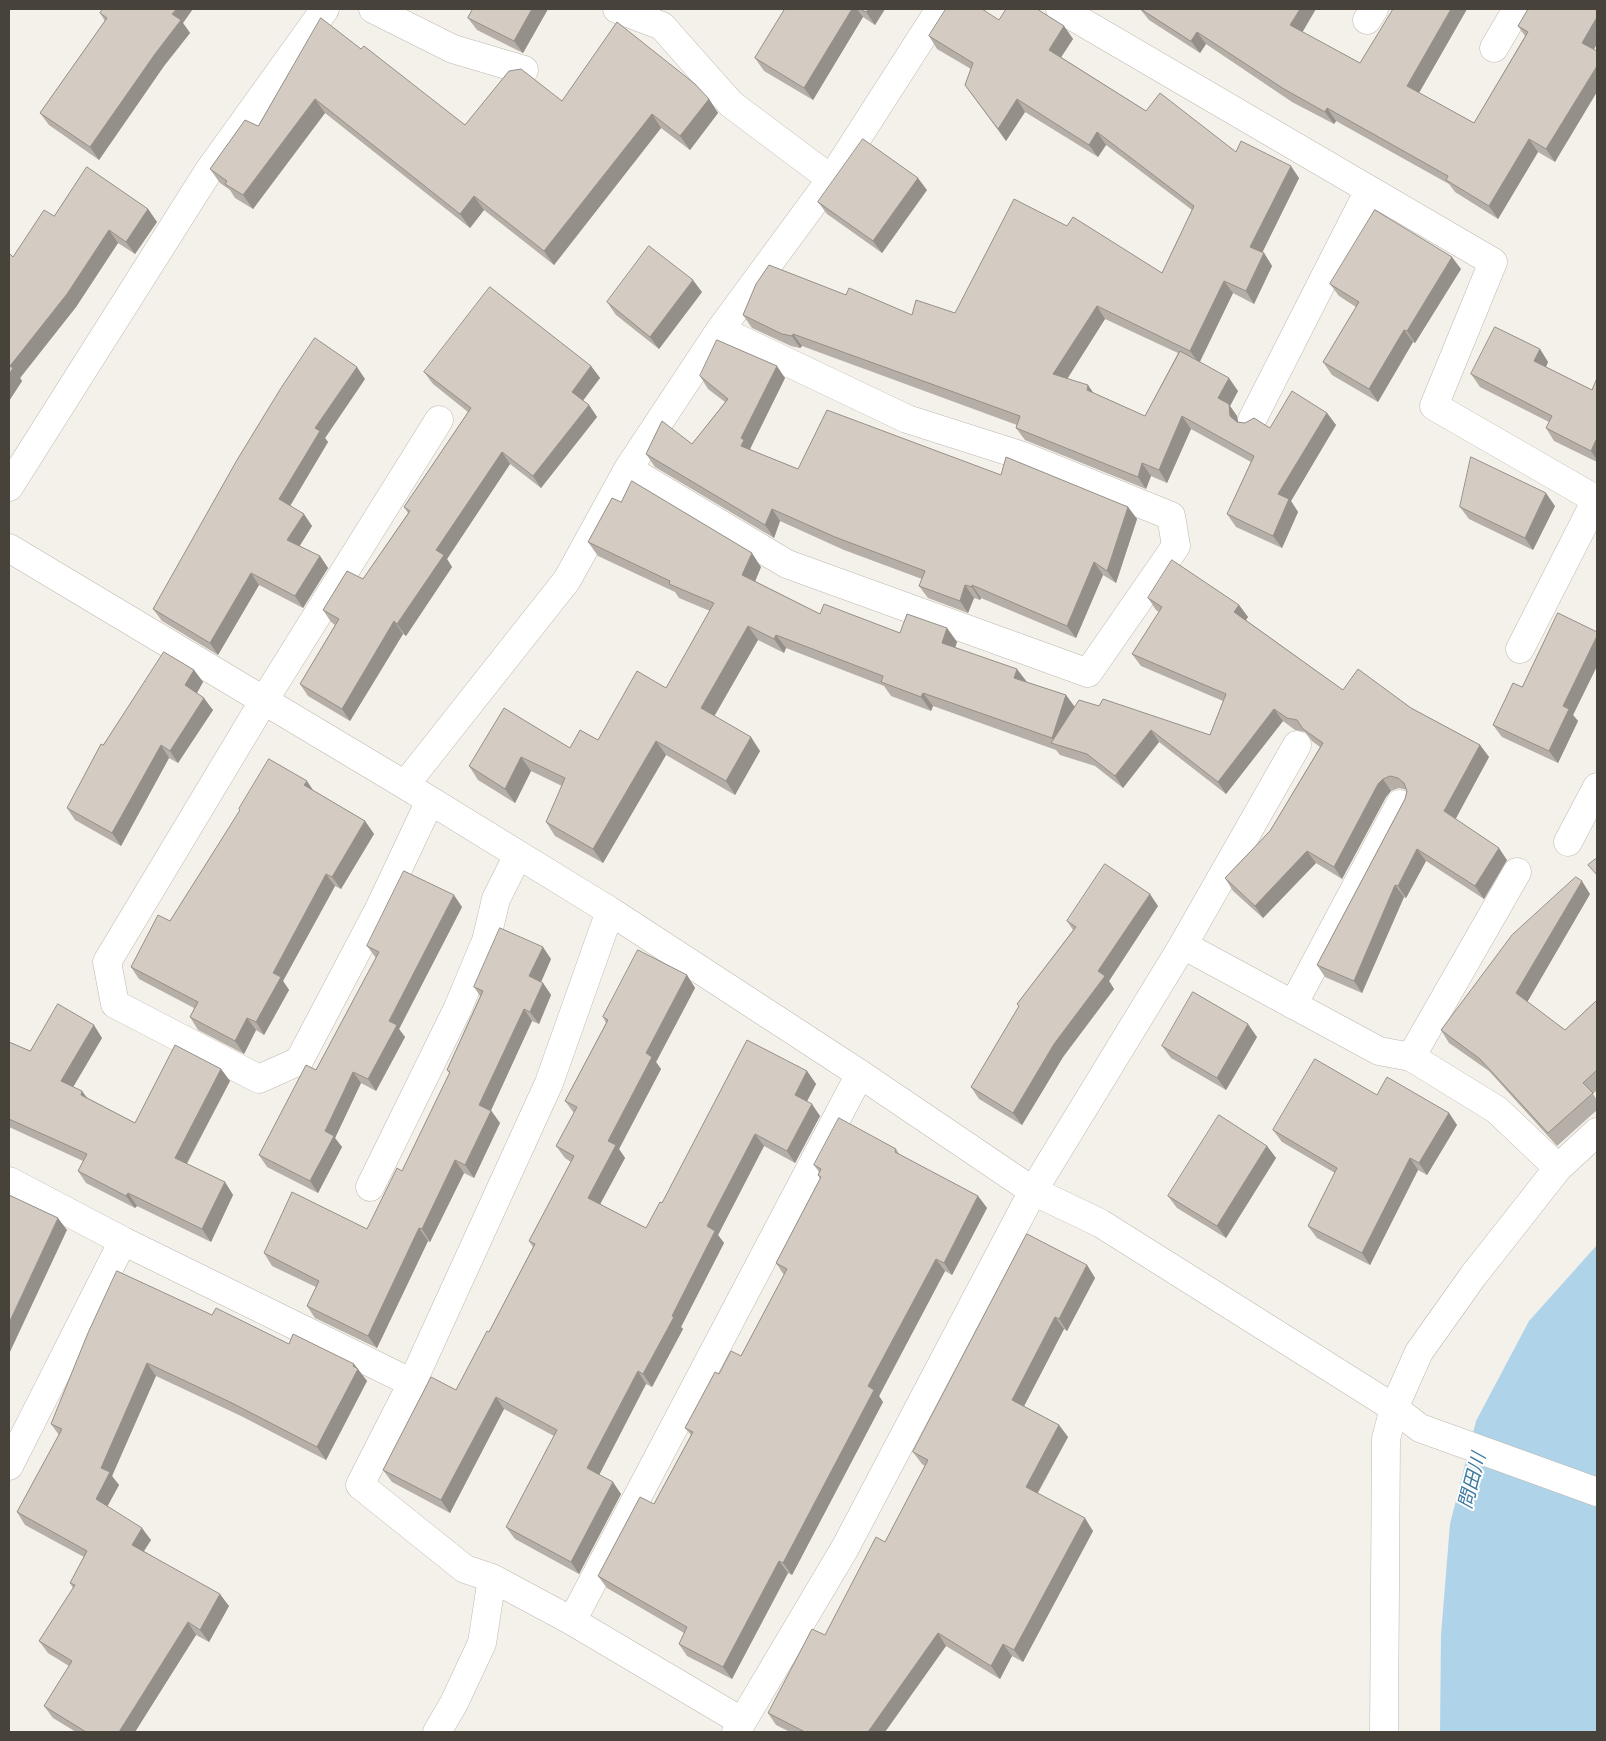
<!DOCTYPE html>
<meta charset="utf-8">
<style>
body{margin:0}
#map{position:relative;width:1606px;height:1741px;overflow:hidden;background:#f4f1eb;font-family:"Fira Sans",sans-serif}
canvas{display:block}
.frame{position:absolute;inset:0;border:10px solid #47423a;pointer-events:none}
</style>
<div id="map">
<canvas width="1606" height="1741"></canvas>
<div class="frame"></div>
</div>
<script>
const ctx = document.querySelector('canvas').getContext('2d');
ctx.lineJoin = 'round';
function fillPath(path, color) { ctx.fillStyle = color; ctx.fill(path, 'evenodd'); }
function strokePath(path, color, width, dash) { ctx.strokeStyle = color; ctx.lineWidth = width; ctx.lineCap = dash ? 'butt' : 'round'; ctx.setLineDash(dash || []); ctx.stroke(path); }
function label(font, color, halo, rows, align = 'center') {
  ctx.font = font + ' "Fira Sans","Noto Sans JP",sans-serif'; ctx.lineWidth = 4; ctx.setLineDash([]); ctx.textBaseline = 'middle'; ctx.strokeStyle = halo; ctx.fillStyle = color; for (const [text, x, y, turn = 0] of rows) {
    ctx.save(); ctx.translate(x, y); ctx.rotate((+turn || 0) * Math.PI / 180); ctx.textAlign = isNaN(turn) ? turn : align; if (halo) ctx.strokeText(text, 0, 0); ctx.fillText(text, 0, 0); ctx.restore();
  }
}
fillPath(new Path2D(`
 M1597,1245v487h-157l1,-97 9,-111 26,-103 53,-100z`), '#afd4e9');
const street = new Path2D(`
 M373,9l80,40 71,21
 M617,9l45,17 69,78 100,75
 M1060,9l433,253 -59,144 163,94
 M1367,20l7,-11
 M1494,48l23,-39
 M1252,420l117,-230
 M628,469l159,95 301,109 88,-127 -5,-30 -151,-61 -113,-36 -187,-89
 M9,487l199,-315 117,-163
 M9,548l396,237 205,126 250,163 173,117 67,32 294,185 26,20 177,64
 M1520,649l76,-149
 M405,785l162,-205 61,-111 92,-139 111,-151 109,-170
 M430,801l-51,108 -80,152 -40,18 -144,-75 -8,-42 156,-260 176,-282
 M1568,842l29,-55
 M1183,945l196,106 32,6 86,53 61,58
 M1293,1005l107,-201
 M1411,1057l106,-185
 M9,1181l114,60 289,142
 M370,1187l87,-177 29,-69 10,-42 22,-44
 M9,1466l114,-225
 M492,1578l80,43 169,100
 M572,1621l288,-547
 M437,1732l17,-29 28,-60 10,-65 -27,-9 -105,-84 52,-102 137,-300 61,-172
 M736,1732l109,-184 188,-357 150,-246 114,-200
 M1384,1732l2,-293 8,-31 25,-56 54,-76 85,-108 39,-36`);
strokePath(street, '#beb8af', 29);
strokePath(street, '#fff', 28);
fillPath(new Path2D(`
 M473,9h75l-25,44 -46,-23 -9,-12z
 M785,9h100l-10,16 -12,-8 -50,83 -49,-29 -9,-13z
 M1140,9l162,23 58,31 107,-54 -48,84 55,30 51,-87 -7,-10 76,23 -39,113 -17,-10 -40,67 -43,-27 -6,-8 -113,-63 -2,3 -42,-22 -86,-58 -6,9 -51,-33z
 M100,13l83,10 7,10 -26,33 -65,94 -50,-35 -9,-12 65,-92z
 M999,20l65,6 9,13 -12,18 85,54 90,41 63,26 -37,75h2l8,13 -18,38 -21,-11 -33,69 38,29 -8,15 7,10 1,6 32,6 57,-15 9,12 -45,76 7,11 -16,36 -46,-21 -9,-13 24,-52 -60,-33 -24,54 -16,-7 -5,13 -121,-49 -9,-12 1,-3 -215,-79 -2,2 -9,-2 -39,-18 -9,-13 103,-20 66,20 43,-2 112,-87 95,47 30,-63 -86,-65 -8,12 -73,-45 -19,29 -41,-56 6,-16 -34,-20 -8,-13zM1105,319l73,34 -33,63 -51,-23 -27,-14z
 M361,49l104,76 97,-24 147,-2 9,14 -28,37 -29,-22 -107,137 -70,-55 -14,18 -145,-115 -72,96 -18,-11 -5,-8 -10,-7 -10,-14 48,-43z
 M927,190l-45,63 -55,-39 -9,-12z
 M148,209l9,13 -22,32 -17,-11 -42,64 -56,71 2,3 -13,20 4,-144 41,-41z
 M1461,269l-46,74 -2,-1 -35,60 -46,-27 -9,-13 33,-55 -17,-11 -9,-12z
 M702,292l-43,57 -43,-34 -9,-13z
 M1540,349l8,13 -2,5 46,23 5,-12v84l-43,-21 -8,-13 3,-6 -69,-35 -9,-13z
 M591,366l9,12 -17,23 6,4 8,12 -56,71 -31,-24 -63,95 5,8 -46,69 -3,-2 -53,87 -42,-25 -8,-12 35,-59 -4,-3 -8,-12 40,-31 45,-66 -4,-6 64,-95 -35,-28 -9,-12z
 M700,376l85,2 -35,71 1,1 47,19 203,6 127,32 9,12 -21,64 -13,-8 -27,63 -95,-40 -1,2 -6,-2 -6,15 -40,-15 -9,-12 3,-7 -78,-29 -64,-29 -6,17 -119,-71 -9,-13 46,-10 33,-42 -17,-13z
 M365,379l-40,59 3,4 -38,64 22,20 -13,20 21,10 8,12 -25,40 -44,-23 -41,70 -56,-34 -9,-12z
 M1555,506l-22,44 -64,-31 -9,-12z
 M588,542l173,25 -6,14 65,33 80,19 47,-5 10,14 -2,5 72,35 39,13 9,12 24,-1 111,29 13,-34 -82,-35 -9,-12 27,-42 -3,-2 -8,-12 91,7 9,12 -2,3 97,70 68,18 69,37 9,12 -34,62 52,41 -23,39 -58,-38 -20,37 -2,-1 -42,96 -37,-16 -8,-12 88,-166 2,-9 -8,-2 -8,3 -5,6 -44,82 -26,-16 -53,55 -30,-27 -8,-13 45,-47 50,-84 -8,-6 -7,-9 -10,-2 -12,-9 -57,73 -67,-52 -36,46 -28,-22 -35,-11 -4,-5 -123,-44 -2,5 -40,-15 -7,-10 -98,-38 -2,5 -26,-13 -44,76 46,35 -25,44 -69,-40 -63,108 -48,-27 -9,-14 16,-36 -31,-15 -16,32 -37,-23 -9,-14 101,-18 28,-8 68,-52 44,-77 -31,-13 -4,-6 -77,-36z
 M1597,632v34l-24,49 5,6 -20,42 -56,-26 -9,-12z
 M194,670l9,12 -6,11 16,17 -35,53 -9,-5 -48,88 -46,-26 -8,-12 36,-63z
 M314,791l51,30 9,13 -33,55 -6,-3 -52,95 6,9 -25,45 -8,-5 -12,24 -46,-24 -8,-13 4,-9 -55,-29 -8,-12 39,-46 70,-110 -1,-2z
 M1590,894l-63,108 38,28 32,-30v90l-4,4 4,6v10l-40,36 -68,-75 -40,-28 -8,-13z
 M1158,906l-49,75 5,8 -51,68 -41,68 -43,-26 -8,-12 48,-80 -2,-3 56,-74 -6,-9z
 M462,907l-63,122 6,8 -29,54 -15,-8 -26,55 7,9 -24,46 -51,-26 -8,-12 57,-85 60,-112 -9,-12z
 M551,959l-10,23 2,1 8,12 -12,29 -7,-3 -41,89 9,13 -26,55 -10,-5 -34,69 -2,-1 -51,107 -62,-30 -8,-12 9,-19 -44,-21 -8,-13 103,-24 35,-58 48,-97 -3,-4 33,-74 -6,-9z
 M687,975l8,13 -39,74 5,7 -42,80 6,9 -25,46 46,24 16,-25 145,-132 9,13 -9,17 13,15 -25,47 -31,-17 -46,89 6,8 -43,84 2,2 -31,58 -6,-3 -47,91 22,19 -42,80 -64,-35 -9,-12 48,-91 -50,-27 -54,104 -58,-31 -9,-12 73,-80 33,-58 44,-85 -4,-6 42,-79 -6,-4 -9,-12 18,-33 -9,-12 41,-78 -3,-6z
 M1257,1037l-31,53 -55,-32 -9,-12z
 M102,1038l-29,49 15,11 47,25 86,-54 9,12 -43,83 38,18 8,13 -22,47 -74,-36 -2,2 -49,-25 -8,-12 5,-10 -74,-34v-85l21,9z
 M1377,1095l72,18 8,12 -30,50 -9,-5 -48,95 -53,-27 -9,-12 27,-53 -53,-31 -9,-12z
 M1267,1146l9,12 -50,80 -49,-30 -9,-12z
 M896,1149l4,6 78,41 9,12 -35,67 -7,-4 -66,125 4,6 -91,173 -4,-2 -56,106 -45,-23 -8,-12 5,-11 -77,-45 -9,-12 56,-72 37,-69 -6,-7 34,-54 22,-18 43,-81 -8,-12 44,-84 -2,-4 1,-3 -5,-7z
 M1087,1265l8,13 -28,53 -3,-2 -40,77 35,19 9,12 -30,56 55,38 -70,131 -11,-6 -12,23 -54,-33 -61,86h-95l-14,-7 -8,-12 57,-78 60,-93 40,-76 -3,-2 -9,-12z
 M212,1315l77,29 65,20 13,17 -41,79 -85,-44 -85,-40 -44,100 7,9 -12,21 44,34 -7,11 85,55 -20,36 -13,-7 -61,97h-59l-23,-14 -9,-12 25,-40 -21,-13 -9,-12 34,-53 -3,-5 14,-26 -59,-32 -8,-13 42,-77 -8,-11z`), '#b6afa7');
fillPath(new Path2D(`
 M176,9h17l-10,14 7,10 -26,33 -65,94 -9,-13z
 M532,9h16l-25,44 -9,-12z
 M852,9h5l6,8 -50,83 -9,-12z
 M869,9h16l-10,16 -9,-13z
 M1300,9h16l-17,29 -9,-13z
 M1451,9h16l-51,89 -9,-12z
 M1597,17v27l-6,11 -9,-12z
 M1064,26l9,13 -15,23 -9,-12z
 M1197,32l9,12 -6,9 -9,-12z
 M1597,66v26l-42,70 -9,-13z
 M315,99l10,14 -72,96 -10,-14z
 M709,99l9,14 -28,37 -10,-14z
 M1017,99l8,13 -19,29 -8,-12z
 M1327,108l9,13 -2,3 -9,-12z
 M652,114l9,14 -107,137 -10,-14z
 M1097,132l9,13 -8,12 -9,-12z
 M1529,139l9,13 -40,67 -9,-13z
 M1291,166l8,12 -40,81 -9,-12z
 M918,178l9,12 -45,63 -9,-12z
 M474,196l10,14 -14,18 -10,-14z
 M148,209l9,13 -22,32 -9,-12z
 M109,230l9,13 -42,64 -56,71 2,3 -13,20v-26l1,-9z
 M1264,253l8,13 -18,38 -8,-13z
 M1452,257l9,12 -46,74 -8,-12z
 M693,280l9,12 -43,57 -9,-12z
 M1224,281l9,12 -34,70 -9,-12z
 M1097,306l8,13 -43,68 -9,-13z
 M1404,330l9,12 -35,60 -9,-13z
 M793,334l9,12 -2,2 -8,-12z
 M1540,349l8,13 -5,11 -9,-12z
 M591,366l9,12 -20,26 -8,-12z
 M777,366l8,12 -35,71 3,3 -12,-6v-8z
 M357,367l8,12 -40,59 3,4 -41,69 -8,-12 36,-71z
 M1229,378l9,13 -8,15 7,10 2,12 -21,-30z
 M1088,385l9,13 -10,-8z
 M589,405l8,12 -56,71 -8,-12z
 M1327,413l9,12 -45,76 7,11 -16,36 -9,-12 5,-42z
 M1182,416l9,13 -24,54 -8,-13z
 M1596,440l1,1v19l-6,-9z
 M502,452l8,12 -63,95 5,8 -46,69 -9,-12 39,-74z
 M1142,463l9,13 -5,13 -8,-12z
 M1546,493l9,13 -22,44 -8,-12z
 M1128,507l9,12 -21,64 -9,-12z
 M772,509l8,12 -6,17 -9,-13z
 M304,514l8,12 -16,26 -9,-12z
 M752,553l9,14 -9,22 -10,-14z
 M320,556l8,12 -25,40 -8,-12z
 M1094,562l9,13 -27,63 -9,-12z
 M251,573l8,12 -41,70 -8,-12z
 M965,585l9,13 -6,15 -8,-12z
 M972,585l9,13 -1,2 -8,-13z
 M1239,605l9,12 -5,7 -9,-12z
 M394,621l9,13 -53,87 -8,-12z
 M748,626l10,14 -47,82 -10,-14z
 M947,628l10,14 -5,15 -10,-14z
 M776,635l10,13 -2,5 -10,-14z
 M1597,636v30l-24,49 5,6 -20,42 -9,-12 14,-45z
 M1017,669l10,13 -13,-4z
 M194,670l9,12 -9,16 -9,-13z
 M923,693l10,13 -2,5 -10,-14z
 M1066,695l10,14 -20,36 -4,-7z
 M204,698l9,12 -35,53 -8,-12z
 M1274,709l9,12 -57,73 -8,-12z
 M1151,730l8,12 -36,46 -8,-12z
 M751,737l9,14 -25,44 -9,-14z
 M656,741l10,14 -63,108 -10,-14z
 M161,745l8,13 -48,88 -9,-13z
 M1480,745l9,12 -36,67 -9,-13z
 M521,757l10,14 -16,32 -10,-14z
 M1383,779l8,12 -5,6 -44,82 -8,-12 44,-83z
 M307,781l8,12 -11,-8z
 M365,821l9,13 -33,55 -9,-12z
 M1499,848l8,12 -23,39 -9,-13z
 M1417,849l9,12 -20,37 -8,-12z
 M1307,851l9,12 -53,55 -8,-12z
 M326,874l9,12 -52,95 6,9 -25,45 -8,-13 17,-49z
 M1582,881l8,13 -65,112 -9,-13z
 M1395,885l9,12 -42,96 -8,-12z
 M1150,894l8,12 -49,75 5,8 -51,68 -41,68 -9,-12 85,-142z
 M454,895l8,12 -63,122 6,8 -29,54 -8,-12 21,-58z
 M543,947l8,12 -13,30 -9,-13z
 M687,975l8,13 -39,74 5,7 -42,80 6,9 -28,52 -9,-12 20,-57 38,-88z
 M543,983l8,12 -12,29 -9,-12z
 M524,1009l8,12 -44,96 -9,-12z
 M247,1018l9,12 -12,24 -9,-13z
 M1248,1024l9,13 -31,53 -9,-12z
 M94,1025l8,13 -33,56 -8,-13z
 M221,1069l9,12 -47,89 -8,-12z
 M807,1071l9,13 -12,23 -9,-12z
 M353,1072l8,11 -26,55 7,9 -24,46 -8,-12 15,-50z
 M82,1091l9,12 -10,-8z
 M812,1104l8,12 -25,47 -8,-12z
 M491,1111l9,12 -26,55 -9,-13z
 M1449,1113l8,12 -30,50 -8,-12z
 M755,1134l9,12 -46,89 6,8 -43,84 2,2 -31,58 -9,-13 29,-58 35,-90z
 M1267,1146l9,12 -50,80 -9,-12z
 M1410,1158l8,12 -48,95 -8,-12z
 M455,1160l9,13 -34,69 -8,-13z
 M225,1182l8,13 -22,47 -9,-13z
 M128,1193l9,13 -2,2 -9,-12z
 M978,1196l9,12 -35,67 -8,-12z
 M58,1218l9,12 -58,124v-31z
 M419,1228l9,13 -51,107 -9,-12z
 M936,1259l9,12 -66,125 4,6 -91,173 -9,-12 85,-177z
 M1087,1265l8,13 -28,53 -8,-12z
 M1055,1317l9,12 -43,83 -9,-12z
 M147,1363l9,13 -44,100 7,9 -14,26 -9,-12 5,-31z
 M354,1364l13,17 -41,79 -9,-13z
 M638,1371l8,13 -50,97 -9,-13z
 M496,1397l8,12 -54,104 -9,-13z
 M1059,1425l9,12 -34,62 -8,-12z
 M613,1482l8,12 -42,80 -8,-12z
 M1085,1518l8,13 -70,131 -9,-12z
 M142,1528l9,12 -11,17 -8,-12z
 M779,1561l9,12 -56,106 -9,-12z
 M220,1594l9,12 -20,36 -9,-12z
 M188,1622l8,13 -61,97h-16z
 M938,1633l8,13 -61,86h-17z
 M1003,1644l9,12 -12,23 -9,-13z`), '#948f88');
const building = new Path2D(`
 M103,9h73l-4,5 9,6 -26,34 -65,93 -50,-34 67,-95 -7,-5z
 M473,9h59l-18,32 -46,-23z
 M785,9h67l-48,79 -49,-30z
 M861,9h8l-3,3z
 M946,9h36l17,11 7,-11h31l27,17 -15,24 97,61 14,-18 76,59 5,-11 50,25 -41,81 14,6 -18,38 -22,-10 -34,70 -93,-45 -44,68 35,11 -1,5 58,26 35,-65 49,27 -11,20 11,6 1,12 7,6 8,1 9,-5 16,10 22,-37 35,22 -49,81 11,5 -16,37 -46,-22 27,-58 -72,-40 -23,54 -17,-7 -4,14 -122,-49 4,-12 -227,-82 -1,2 -10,-2 -39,-19 13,-31 13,-19 77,30 3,-7 63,27 4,-15 39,13 59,-114 53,27 6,-9 89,56 32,-67 -97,-74 -8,13 -72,-46 -19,30 -33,-44 8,-22 -44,-27z
 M1141,9h159l-10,16 70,38 33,-54h58l-44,77 67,37 54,-91 -10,-6 10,-17h69v8l-15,26 15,8v15l-51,83 -17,-10 -40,67 -43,-26 2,-4 -121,-68 -2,4 -41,-23 -87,-57 -6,9z
 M321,18l40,31 3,-3 101,79 44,-54 12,-2 41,32 55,-79 78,62 14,15 -29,37 -28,-22 -108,137 -70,-55 -14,18 -145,-115 -72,96 -18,-11 2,-3 -17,-12 35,-49 13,6z
 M863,139l55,39 -45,63 -55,-39z
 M87,167l61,42 -22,33 -17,-12 -42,64 -57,72 3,2 -4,7v-122l4,4 31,-47 10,6z
 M1375,210l77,47 -45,74 -3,-1 -35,59 -46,-27 36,-60 -29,-18z
 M649,246l44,34 -43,57 -43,-35z
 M490,287l101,79 -19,26 17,13 -56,71 -31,-24 -66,98 8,5 -47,69 -3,-3 -52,88 -42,-25 39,-65 -16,-9 24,-39 16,8 47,-68 -6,-4 67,-99 -47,-36z
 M1495,327l45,22 -6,12 58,29 5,-12v62h-1l-5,11 -45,-23 6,-12 -81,-42z
 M315,338l42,29 -42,61 5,3 -41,68 25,15 -17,26 33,16 -25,40 -44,-23 -41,70 -57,-34 84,-149 44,-72z
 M717,340l60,26 -36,72 3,2 -3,6 57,23 29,-59 174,65 5,-18 122,50 -21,64 -13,-9 -27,64 -95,-41v2l-7,-2 -5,16 -41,-15 6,-15 -90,-34 -63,-28 -7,16 -119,-71 16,-33 30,23 36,-45 -28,-23z
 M1471,457l75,36 -21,45 -65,-31z
 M632,481l120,72 -10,22 78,39 4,-10 76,29 7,-19 40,14 -5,15 75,26 -3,9 52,17 -14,43 -129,-45 -2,4 -40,-15 2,-6 -107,-41 -2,4 -26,-13 -47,82 50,29 -25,44 -70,-40 -63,108 -47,-27 19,-44 -44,-21 -16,32 -36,-23 35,-58 66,40 10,-18 18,10 39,-69 29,17 48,-85 -45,-19 1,-3 -82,-39 24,-44 9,4z
 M1172,560l67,45 -5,7 109,78 15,-21 53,39 69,37 -36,66 55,37 -24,38 -58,-37 -19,37 -3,-1 -41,96 -37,-16 88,-166 2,-8 -3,-8 -6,-5 -8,-2 -7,3 -5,5 -44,83 -27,-16 -52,55 -30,-28 45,-47 53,-88 -20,-14 -6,-9 -10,-2 -13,-9 -56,73 -67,-52 -36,46 -28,-22 -36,-11 28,-43 20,6 4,-7 107,36 16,-41 -94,-40 30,-47 -14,-9z
 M1558,613l39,19v4l-34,70 6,3 -20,42 -56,-26 20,-42 9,4z
 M164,652l30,18 -9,15 19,13 -34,53 -9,-6 -49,88 -45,-25 34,-64 2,1z
 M269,759l38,22 -3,4 61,36 -33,56 -6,-3 -53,99 8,4 -25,45 -9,-4 -12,23 -45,-24 8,-15 -67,-35 27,-52 12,6 70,-111 -1,-1z
 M1597,858v17l-9,-10z
 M1105,864l45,30 -52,77 7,5 -51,68 -41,69 -42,-26 48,-81 -2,-2 59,-77 -9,-6z
 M404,871l50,24 -65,126 8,4 -29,54 -15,-7 -28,59 9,5 -24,45 -51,-26 47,-90 10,5 63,-118 -12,-6z
 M1576,877l6,4 -66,112 49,37 32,-30v70l-14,13 10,10 -45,40 -68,-74 -39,-29 71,-95z
 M500,928l43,19 -14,29 14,7 -13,29 -6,-3 -45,96 12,6 -26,54 -10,-5 -33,69 -3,-1 -51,108 -61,-30 12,-25 -55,-28 28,-61 75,37 30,-61 5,3 48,-99 -3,-2 36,-79 -9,-4z
 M638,950l49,25 -41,78 6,4 -44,84 8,4 -28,53 58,30 14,-26 2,1 85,-163 60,31 -12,24 17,9 -25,47 -32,-17 -48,92 8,5 -43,85 2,1 -31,57 -5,-3 -51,97 26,14 -42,80 -65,-35 51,-97 -61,-33 -55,103 -58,-30 48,-93 25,13 31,-59 2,1 46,-88 -6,-3 45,-85 -18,-10 21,-39 -12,-6 43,-81 -5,-3z
 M1193,992l55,32 -31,54 -55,-32z
 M58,1004l36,21 -33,56 21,10 -1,4 54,28 40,-78 46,24 -46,89 50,24 -23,47 -74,-36 -2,3 -48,-25 9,-17 -78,-35v-77l21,9z
 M1315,1059l62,36 10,-18 62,36 -30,50 -9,-5 -48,95 -54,-27 29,-58 -64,-38z
 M1219,1115l48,31 -50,80 -49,-30z
 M839,1118l57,31 -1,3 83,44 -34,67 -8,-4 -68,127 6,4 -91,173 -4,-2 -56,106 -44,-23 8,-17 -89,-51 42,-79 14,7 39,-72 -8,-4 30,-56 4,2 12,-23 10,5 46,-87 -11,-6 45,-86 -3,-2 3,-6 -7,-4z
 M9,1195l49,23 -49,105z
 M1027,1234l60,31 -28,54 -4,-2 -43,83 47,25 -33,62 59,31 -71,132 -11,-6 -12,22 -53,-33 -70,99h-63l-37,-19 44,-84 13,6 51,-98 9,5 43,-82 -15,-8z
 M117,1271l95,44 4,-7 73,36 4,-10 61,30 -1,2 5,3 -41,78 -85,-44 -85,-40 -46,105 9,4 -14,27 46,29 -10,17 88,49 -20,36 -12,-8 -69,110h-33l-42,-26 28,-45 -33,-20 36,-56 -5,-2 17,-32 -70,-39 45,-83 -11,-5 37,-91z`);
fillPath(building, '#d4ccc2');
strokePath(building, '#948f88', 1);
label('italic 19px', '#3c7aa0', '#fff', [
 ["問田川",1473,1481,-75]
]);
</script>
